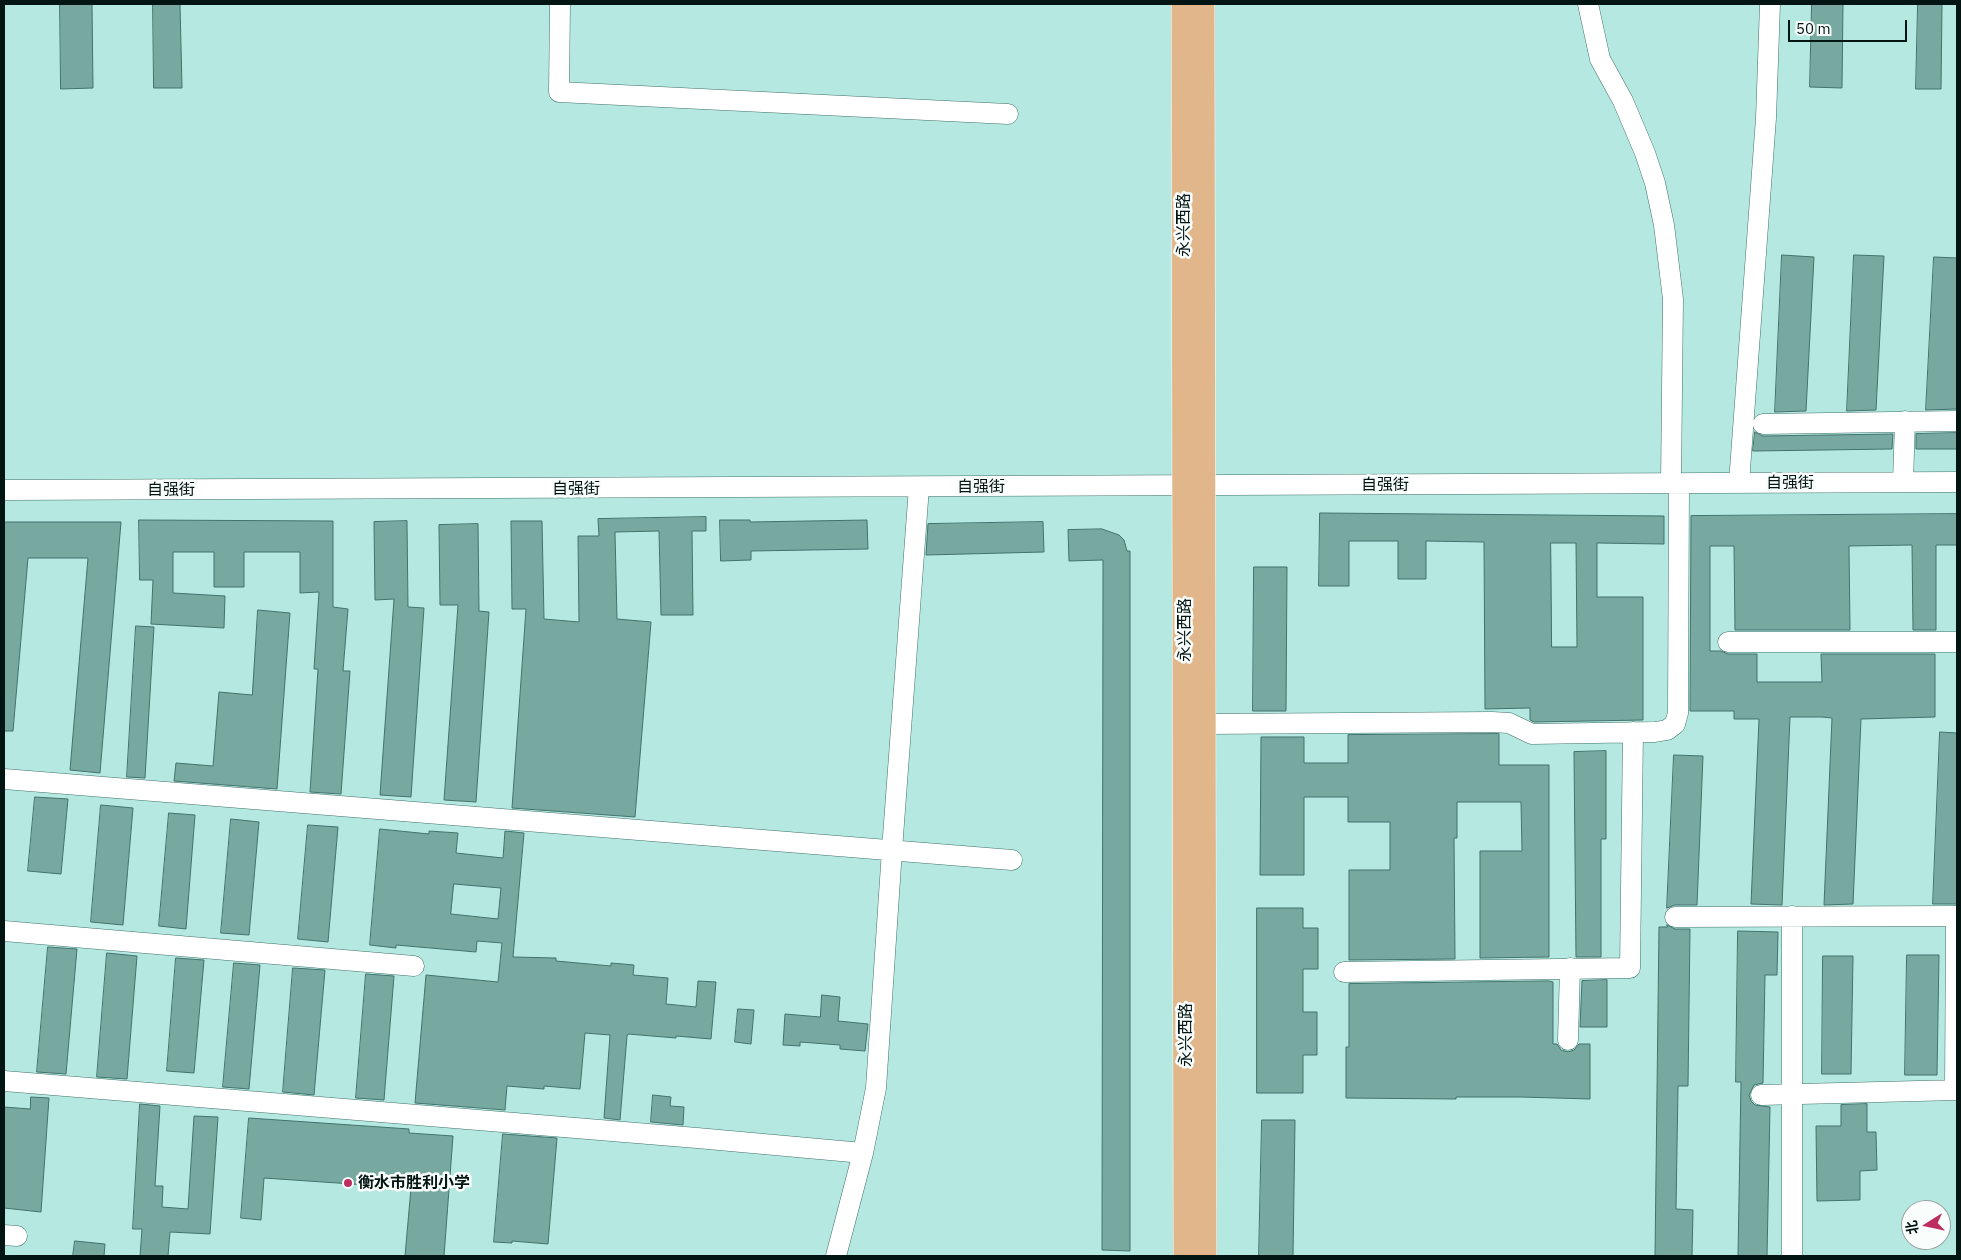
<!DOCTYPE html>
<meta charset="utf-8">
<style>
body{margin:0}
#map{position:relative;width:1961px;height:1260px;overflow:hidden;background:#b4e8e0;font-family:"IBM Plex Sans","Noto Sans SC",sans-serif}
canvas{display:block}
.frame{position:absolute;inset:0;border:5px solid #031513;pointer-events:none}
.north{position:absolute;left:1901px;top:1200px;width:50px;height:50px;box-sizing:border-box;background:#f9fefd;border:1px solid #97a19f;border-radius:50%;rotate:260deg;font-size:14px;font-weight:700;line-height:20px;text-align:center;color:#031513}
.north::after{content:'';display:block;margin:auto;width:18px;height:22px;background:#bc2e60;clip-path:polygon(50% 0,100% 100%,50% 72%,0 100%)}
.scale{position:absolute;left:1788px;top:20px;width:119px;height:22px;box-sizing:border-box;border:2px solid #031513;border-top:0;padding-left:6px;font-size:15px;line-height:18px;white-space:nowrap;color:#031513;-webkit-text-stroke:4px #f9fefd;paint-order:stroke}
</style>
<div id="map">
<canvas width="1961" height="1260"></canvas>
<div class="frame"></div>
<div class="north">北</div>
<div class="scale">50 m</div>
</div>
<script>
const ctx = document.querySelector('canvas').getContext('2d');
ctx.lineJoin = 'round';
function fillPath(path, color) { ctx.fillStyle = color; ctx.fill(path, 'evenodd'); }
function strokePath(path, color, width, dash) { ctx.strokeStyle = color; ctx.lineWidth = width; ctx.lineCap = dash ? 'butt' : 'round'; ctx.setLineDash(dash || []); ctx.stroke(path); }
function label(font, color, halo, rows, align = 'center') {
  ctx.font = font + ' "IBM Plex Sans","Noto Sans SC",sans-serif'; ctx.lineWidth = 5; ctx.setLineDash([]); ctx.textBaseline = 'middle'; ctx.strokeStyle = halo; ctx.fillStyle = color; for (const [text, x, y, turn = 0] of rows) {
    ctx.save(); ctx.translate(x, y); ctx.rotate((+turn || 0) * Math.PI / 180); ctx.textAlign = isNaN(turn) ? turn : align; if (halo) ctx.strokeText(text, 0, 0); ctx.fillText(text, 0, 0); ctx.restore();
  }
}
const building = new Path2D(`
 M60,4h32l1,84 -32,1z
 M153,4h27l2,84h-28z
 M1812,4h31l-1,84 -32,-1z
 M1918,4h24l-1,85h-25z
 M1782,255l32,2 -8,154 -31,1z
 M1854,255l30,1 -8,154 -29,1z
 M1934,257l23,1v151l-31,1z
 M1755,432l8,4 130,-2 -1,15 -139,2z
 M1957,433v16h-41v-15z
 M1320,513l344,3v28l-67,-1v54h46v123l-109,2 -4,-2v-12l-45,1 -1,-167 -58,-1v38h-28v-38h-49v45h-30zM1551,543h25l1,104h-25z
 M1957,514v31h-21v85h-23l-1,-85 -63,1 1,84h-115l-1,-84h-24v105h11l7,3h29v28h65l-1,-28h114v63l-74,2 -8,185 -29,1 8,-187 -10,-1h-32l-8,188 -31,-1 8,-185h-25v-8h-44l1,-195z
 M706,517v14h-14l1,84h-32l-2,-84 -44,1 2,87 34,3 -16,195 -123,-9 14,-199h-14l-1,-88h31l2,98 35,3 -1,-86h21l-1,-17z
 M139,520l194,1v86l15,2 -5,62h7l-9,123 -31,-2 8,-123h-4l5,-77 -19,1v-41h-56v35h-30v-35h-41v41l52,3 -1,32 -73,-4 2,-44h-13z
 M720,520h30v2l117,-2 1,29 -117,2v9l-30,1z
 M407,521l1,86 16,1 -13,189 -31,-2 14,-196 -19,1 -1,-78z
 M4,522h117l-21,251 -30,-3 18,-212h-60l-15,173h-9z
 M1043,522l1,30 -118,3 2,-31z
 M478,524l1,87 10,1 -13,190 -32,-2 14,-195h-18l-1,-80z
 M1102,529l17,6 5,5 3,11h3v700l-28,-1 1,-690 -34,1 -1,-31z
 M1254,567h33l-1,144h-33z
 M258,610l32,3 -13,176 -103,-8 2,-18 37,3 6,-74 33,3z
 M136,626l18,1 -9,151 -18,-1z
 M1940,732l17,1v171h-24z
 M1499,734v31h50v192l-69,1v-107h42l-1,-49h-64v36h-3l1,121 -106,1v-90h41v-48h-42v-25h-44v78h-44l1,-138h43v26h44v-28z
 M1606,751v88h-5v118h-25l-2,-205z
 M1674,755l29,1 -6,149h-22l-8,3z
 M35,797l33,2 -7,75 -33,-3z
 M101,805l32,3 -10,117 -32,-3z
 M169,813l26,2 -9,114 -27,-3z
 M231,819l28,3 -10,113 -28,-2z
 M308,825l30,2 -10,115 -30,-3z
 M380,829l49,5v-3l29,2 -2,20 47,5 2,-27 19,2 -11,124 43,1v3l55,5v-3l23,2 -1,10 35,3 -2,26 30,3 2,-26 18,1 -5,57 -35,-3v2l-48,-4 -1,2 -7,84 -16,-2 6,-83 -25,-2 -5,56 -36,-3v3l-37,-3 -2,24 -90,-7 11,-128 72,7 4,-39 -25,-2 -1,11 -80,-7v3l-26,-3zM454,884l47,4 -3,31 -47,-5z
 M1257,908h46v20h15v41h-15v43h14v43h-14v38h-46z
 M1667,925l8,4h15l-2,157h-10l-2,123 17,1 -1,46h-37l4,-329h8z
 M1738,931l40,1 -1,43h-12l-2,108 -9,2 -5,10 2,6 4,4 15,2 -3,149h-29l3,-174h-5z
 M48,947l29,2 -11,125 -29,-2z
 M107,953l30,3 -10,123 -30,-2z
 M1907,955h32l-2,120h-32z
 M1823,956h30l-2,118h-29z
 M176,958l28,2 -10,113 -27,-2z
 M234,963l26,2 -11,124 -26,-2z
 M293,968l32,2 -11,125 -31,-3z
 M366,974l28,2 -10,124 -28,-2z
 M1607,980v47h-27l2,-46z
 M1549,981l4,1v62h4l4,6 7,2 6,-2 5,-6h11v55l-69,-2h-65v2l-110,-1v-51h3v-63z
 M822,995l18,2 -2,24 30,3 -3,27 -25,-2v-4l-40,-3v4l-17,-1 2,-31 35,3z
 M738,1009l16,1 -3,34 -16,-2z
 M653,1095l18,2 -1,9 14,1 -1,18 -32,-3z
 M31,1097l18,1 -8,114 -37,-4v-101l26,2z
 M140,1104l20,2 -5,80h8l-1,21 26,2 6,-93 24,1 -8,117 -40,-2 -2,24h-28l2,-27h-9z
 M1867,1104v28h9l1,38 -17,1v29l-43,1 -1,-75h25v-21z
 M249,1118l160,11v4l44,3 -9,120h-39l6,-68 -147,-10 -3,42 -20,-2z
 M1262,1120h33l-2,136h-34z
 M503,1134l54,4 -9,106 -36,-3v2l-18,-1z
 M75,1241l30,3 -1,12h-31z`);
fillPath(building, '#77a9a1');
strokePath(building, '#42736c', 1);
const minor = new Path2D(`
 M560,4l-1,88 449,22
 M1588,4l12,55 23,42 22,52 10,30 9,42 9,74 -2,184
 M1763,424l194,-3
 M1903,482l2,-61
 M1739,483l27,-365 4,-114
 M4,490l1953,-8
 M1728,642h229
 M1204,724l288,-2 17,1 23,11 123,-2 12,-2 8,-6 3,-11 1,-230
 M4,779l1008,81
 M1792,916v340
 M1675,917l282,-1
 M4,931l410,35
 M1344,972l286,-4 3,-236
 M1568,1040l2,-72
 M4,1081l693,57 166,15
 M1955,1090l1,-174
 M1761,1095l196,-5
 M4,1235l13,1
 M836,1256l27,-103 13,-65 16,-238 27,-363`);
const major = new Path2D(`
 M1184,4l2,1252
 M1202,4l2,1252`);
strokePath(minor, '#41726b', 21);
strokePath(major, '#fff', 26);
strokePath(minor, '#fff', 20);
strokePath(major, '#e0b68a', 25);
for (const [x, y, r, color] of [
 [348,1183,5,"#bc2e60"]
]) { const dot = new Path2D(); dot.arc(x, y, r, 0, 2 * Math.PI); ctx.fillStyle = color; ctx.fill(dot); strokePath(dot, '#f9fefd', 2); }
label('16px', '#031513', '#f9fefd', [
 ["永兴西路",1184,225,-90],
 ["自强街",1790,483],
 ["自强街",1385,485],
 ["自强街",981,487],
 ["自强街",576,489],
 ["自强街",171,490],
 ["永兴西路",1185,630,-90],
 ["永兴西路",1186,1035,-90]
]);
label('bold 16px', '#031513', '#f9fefd', [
 ["衡水市胜利小学",358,1183]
], 'left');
</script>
